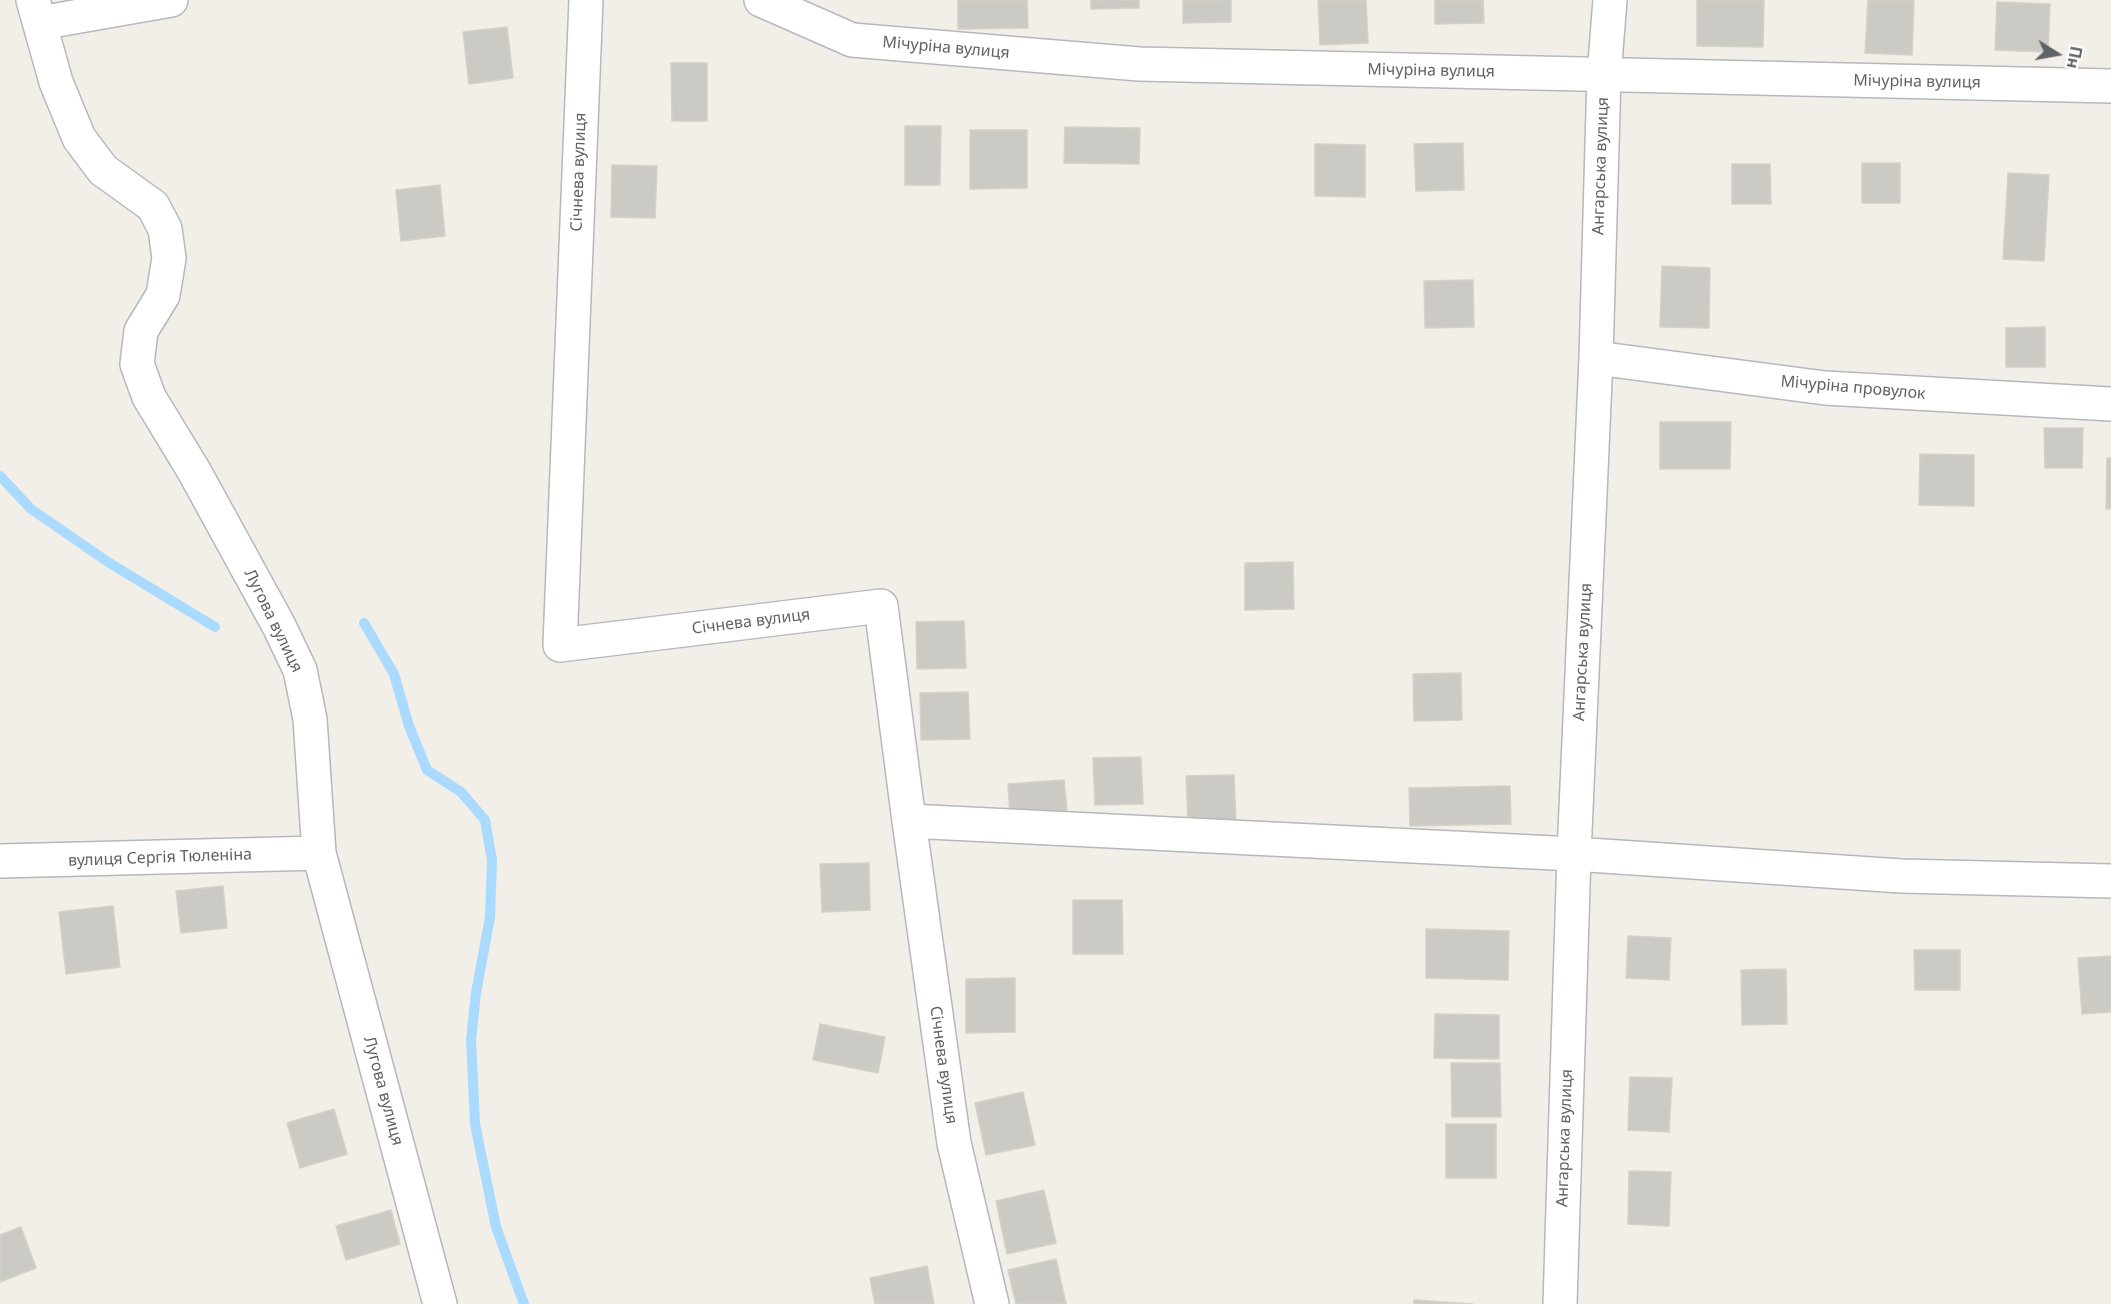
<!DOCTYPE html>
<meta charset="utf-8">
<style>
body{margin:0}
#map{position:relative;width:2111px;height:1304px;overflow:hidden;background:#f1efe8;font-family:"Noto Sans",sans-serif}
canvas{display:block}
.north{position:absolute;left:2027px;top:24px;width:60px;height:60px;-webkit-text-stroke:4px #fff;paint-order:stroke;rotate:101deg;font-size:16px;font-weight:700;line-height:24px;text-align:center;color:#5f6368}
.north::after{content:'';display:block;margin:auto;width:21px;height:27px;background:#5f6368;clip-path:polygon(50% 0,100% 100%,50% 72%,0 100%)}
</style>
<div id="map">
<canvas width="2111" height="1304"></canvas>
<div class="north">Пн</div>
</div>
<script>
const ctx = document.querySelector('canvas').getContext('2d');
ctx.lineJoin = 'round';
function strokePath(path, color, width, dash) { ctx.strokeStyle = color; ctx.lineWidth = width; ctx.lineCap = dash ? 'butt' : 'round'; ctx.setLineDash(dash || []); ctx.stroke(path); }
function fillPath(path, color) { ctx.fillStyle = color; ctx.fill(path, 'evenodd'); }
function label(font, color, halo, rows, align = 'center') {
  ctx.font = font + ' "Noto Sans",sans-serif'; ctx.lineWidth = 4.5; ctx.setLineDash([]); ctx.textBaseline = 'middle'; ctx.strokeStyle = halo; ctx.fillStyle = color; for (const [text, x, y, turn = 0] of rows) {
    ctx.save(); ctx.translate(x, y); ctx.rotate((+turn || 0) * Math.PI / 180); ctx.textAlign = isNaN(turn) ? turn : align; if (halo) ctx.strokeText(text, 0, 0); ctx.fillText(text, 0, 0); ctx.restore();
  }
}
strokePath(new Path2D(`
 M0,476l31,33 77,53 107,65
 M364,623l30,51 15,52 18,44 34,22 24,28 7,40 -2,57 -14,76 -5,47 4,84 21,103 28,77`), '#aadaff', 10);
const building = new Path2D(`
 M958,0h69l1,28 -70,1z
 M1091,0h48v8l-48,1z
 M1183,0h48v22l-48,1z
 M1318,0h48l2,43 -48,2z
 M1435,0h48l1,23 -49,1z
 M1697,0h67l-1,47 -66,-1z
 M1868,0h46l-2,55 -47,-2z
 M1997,2l53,2 -2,48 -53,-2z
 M507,27l6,51 -44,6 -6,-52z
 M671,63h36v58h-35z
 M905,126h36l-1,59h-35z
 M1065,127l75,1 -1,36 -75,-1z
 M970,130h57v58l-57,1z
 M1463,143l1,47 -48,1 -2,-47z
 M1315,144l50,1v52l-50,-1z
 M1862,163h38v40h-38z
 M1732,164h38l1,40h-39z
 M612,165l45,1 -2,52 -44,-1z
 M2008,173l41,2 -5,86 -41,-2z
 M440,185l5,51 -44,5 -5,-51z
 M1662,266l48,2 -1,60 -49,-1z
 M1473,280l1,47 -49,1 -1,-47z
 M2045,327v40h-39v-39z
 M1660,422h71l-1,47h-70z
 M2044,428h39l-1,40h-37z
 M1920,454l54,1v51l-55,-1z
 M2107,458h4v51h-5z
 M1293,562l1,47 -49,1v-47z
 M964,621l2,47 -49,1 -1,-47z
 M1461,673l1,47 -48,1 -1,-47z
 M968,692l2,47 -49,1 -1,-47z
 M1141,757l2,47 -48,1 -2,-47z
 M1234,775l2,47 -48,1 -2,-47z
 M1064,780l3,31 -57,4 -2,-31z
 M1510,786l1,38 -101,2 -1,-38z
 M869,863l1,47 -48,2 -2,-48z
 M223,886l4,42 -46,5 -5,-42z
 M1073,900h49l1,54h-50z
 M113,906l7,61 -54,7 -7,-62z
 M1426,929l83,2 -1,49 -82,-2z
 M1628,936l43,2 -2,42 -43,-2z
 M1914,950h46v40h-45z
 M2111,956v56l-29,2 -4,-56z
 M1786,969l1,55 -45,1 -1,-55z
 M1015,978v54l-49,1v-54z
 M1435,1014l64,1v44l-65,-1z
 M820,1024l65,13 -7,36 -65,-13z
 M1451,1063h49l1,54h-49z
 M1630,1077l42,1 -3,54 -41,-2z
 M1023,1092l12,53 -49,10 -11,-52z
 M334,1109l13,45 -47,14 -13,-45z
 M1446,1124h50v54h-50z
 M1629,1171l42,1 -2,54 -41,-2z
 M1044,1190l12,53 -49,11 -11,-53z
 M391,1210l9,34 -54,16 -10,-34z
 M21,1227l15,41 -36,14v-47z
 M1056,1259l10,45h-50l-8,-34z
 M927,1266l7,38h-59l-5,-26z
 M1414,1300l59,4h-59z`);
fillPath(building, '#cccac5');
strokePath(building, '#d6d1c6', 1.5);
const street = new Path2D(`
 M33,0l23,82 23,56 24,32 50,36 12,23 4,29 -6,37 -22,36 -4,33 12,33 45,74 85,155 21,44 10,49 9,134 121,451
 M586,0l-26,645 321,-39 28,215 45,322 38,161
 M761,0l91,40 287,24 972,22
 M40,23l131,-23
 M1596,358l229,30 286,16
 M909,821l665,33 327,22 210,5
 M0,861l319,-8
 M1560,1304l14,-450 22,-496 8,-283 6,-75`);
strokePath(street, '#b5b8bc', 36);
strokePath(street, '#fff', 33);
label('16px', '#5f6368', '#fff', [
 ["Мічуріна вулиця",946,48,5],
 ["Мічуріна вулиця",1431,71,1],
 ["Мічуріна вулиця",1917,82,1],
 ["Ангарська вулиця",1601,166,-88],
 ["Січнева вулиця",579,172,-88],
 ["Мічуріна провулок",1853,388,5],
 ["Лугова вулиця",273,621,64],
 ["Січнева вулиця",751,622,-7],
 ["Ангарська вулиця",1583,652,-87],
 ["вулиця Сергія Тюленіна",160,858,-2],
 ["Січнева вулиця",943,1065,82],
 ["Лугова вулиця",383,1091,75],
 ["Ангарська вулиця",1565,1138,-88]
]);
</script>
